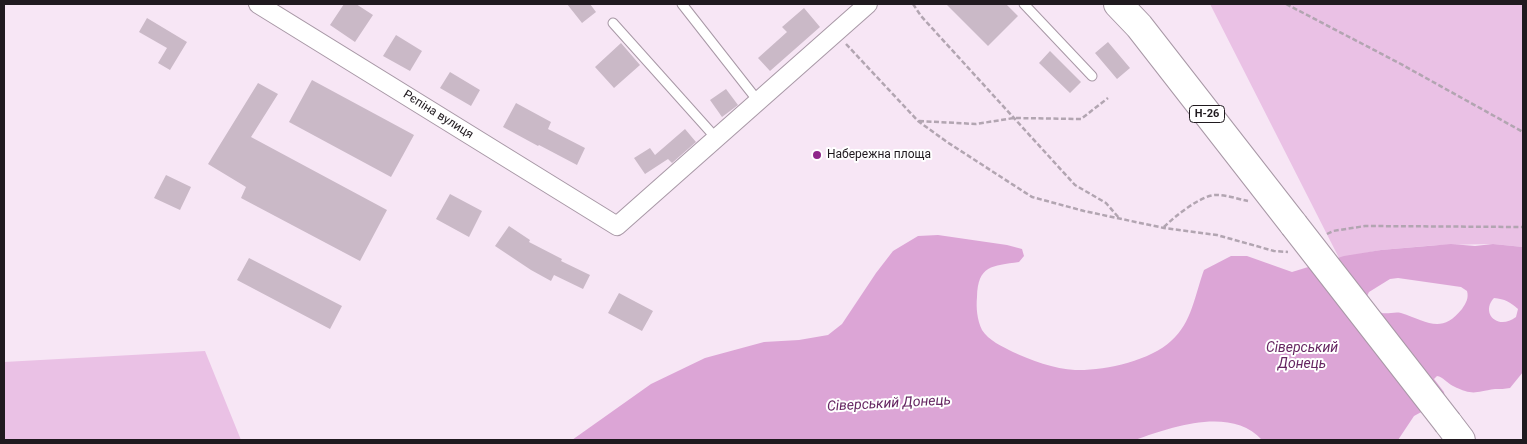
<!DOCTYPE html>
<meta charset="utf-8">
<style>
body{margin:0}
#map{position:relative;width:1527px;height:444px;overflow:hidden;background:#f7e6f5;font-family:Roboto,sans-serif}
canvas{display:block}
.frame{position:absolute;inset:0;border:5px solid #201a1f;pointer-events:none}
</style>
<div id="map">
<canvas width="1527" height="444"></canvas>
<div class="frame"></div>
</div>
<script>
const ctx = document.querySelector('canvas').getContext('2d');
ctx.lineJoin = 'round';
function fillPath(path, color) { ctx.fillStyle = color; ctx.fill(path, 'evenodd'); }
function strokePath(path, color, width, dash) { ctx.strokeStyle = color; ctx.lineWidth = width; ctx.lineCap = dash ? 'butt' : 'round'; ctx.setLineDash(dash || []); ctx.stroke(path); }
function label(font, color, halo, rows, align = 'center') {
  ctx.font = font + ' Roboto,sans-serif'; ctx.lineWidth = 4; ctx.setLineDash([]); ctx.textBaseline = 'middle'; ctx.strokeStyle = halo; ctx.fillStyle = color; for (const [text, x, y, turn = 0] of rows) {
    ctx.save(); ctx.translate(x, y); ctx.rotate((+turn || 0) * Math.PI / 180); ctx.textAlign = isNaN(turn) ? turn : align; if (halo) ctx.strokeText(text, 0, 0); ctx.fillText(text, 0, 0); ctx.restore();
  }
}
fillPath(new Path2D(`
 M1210,4h313v243l-30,-3 -55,1 -57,5 -42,8z
 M205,351l36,89h-237v-78z`), '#eac1e5');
fillPath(new Path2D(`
 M938,235l69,10 15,4 2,7 -5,6c-27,4 -41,3 -42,35 -1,10 0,23 5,33 6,10 21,17 31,22 17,8 42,17 62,18 28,1 75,-9 96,-29 21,-18 24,-47 33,-71l27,-14h16l45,16 52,-16 37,-6 70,-6 24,2 18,-2 30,3v125l-13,16c-5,1 -10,1 -15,1 -21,3 -21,7 -42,-3 -6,-3 -10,-9 -16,-10l-3,3 10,13 1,7 -31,17 -16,24h-136c-31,-34 -90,-13 -127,0h-563l79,-56 54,-26 59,-16 35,-2 29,-5 14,-11 34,-51 17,-22 25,-15zM1398,278l63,9 6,4c2,7 -1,12 -5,18 -21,26 -35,12 -61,4 -7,-2 -18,3 -23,-2 -4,-3 -9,-11 -11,-15l2,-4 21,-13zM1494,298c11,1 16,4 24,11l-2,8c-18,14 -36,-4 -22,-19z`), '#dca5d6');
fillPath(new Path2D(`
 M344,4h12l17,11 -18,27 -25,-17z
 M567,4h23l6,8 -14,11z
 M946,4h60l12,12 -30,30z
 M804,8l16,19 -50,44 -12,-13 29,-26 -5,-5z
 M147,18l40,24 -17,28 -12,-7 9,-15 -28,-16z
 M396,35l26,16 -12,20 -27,-15z
 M1108,42l22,26 -13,11 -22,-26z
 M621,43l19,22 -26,23 -19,-21z
 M1050,51l31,31 -11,11 -31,-30z
 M450,72l30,18 -9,16 -31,-18z
 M312,80l102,55 -23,42 -102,-55z
 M258,83l20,11 -27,43 136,73 -27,51 -119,-63 5,-11 -38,-23z
 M726,89l12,16 -16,12 -12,-17z
 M516,103l35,19 -3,7 37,19 -8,17 -38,-20 -1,1 -35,-19z
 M685,129l11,13 -24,21 -4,-4 -23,15 -11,-16 16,-10 5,7z
 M166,175l25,12 -11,23 -26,-12z
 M450,194l32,17 -13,26 -33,-18z
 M509,226l21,14 -1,2 33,17 -1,2 29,14 -7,14 -29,-14 -3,6 -20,-11 -36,-24z
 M249,258l93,48 -12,23 -93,-49z
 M619,293l34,18 -11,20 -34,-18z`), '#cab9c7');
const lane = new Path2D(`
 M682,4l76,97
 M1024,4l68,72
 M613,23l103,115`);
const street = new Path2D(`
 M258,4l359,222 251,-222`);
const primary = new Path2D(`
 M1118,4l21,22 155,199
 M1448,423l13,17`);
strokePath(lane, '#a898a6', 11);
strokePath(street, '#a898a6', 20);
strokePath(primary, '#a898a6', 30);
strokePath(new Path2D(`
 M913,4l8,12 154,169 31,18 13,15
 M1286,4l113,59 124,69
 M846,44l72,77 29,21 85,55 52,14 80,17 53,7 57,16 14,1
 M919,121l57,3 38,-6 67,1 27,-21
 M1164,227c10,-10 38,-33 53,-32 10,0 21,4 31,6
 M1327,234l6,-3 32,-5 158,1`), '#b2a5b1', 2.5, [5, 2.5]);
strokePath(lane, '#fff', 9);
strokePath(street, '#fff', 18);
strokePath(primary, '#fff', 28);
const primaryBridge = new Path2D(`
 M1294,225l154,198`);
strokePath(primaryBridge, '#a898a6', 30, []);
strokePath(primaryBridge, '#fff', 28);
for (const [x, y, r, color] of [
 [817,155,5,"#8f268a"]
]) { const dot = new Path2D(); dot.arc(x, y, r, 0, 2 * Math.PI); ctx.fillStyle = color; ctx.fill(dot); strokePath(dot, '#fff', 2); }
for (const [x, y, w] of [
 [1207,114,35]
]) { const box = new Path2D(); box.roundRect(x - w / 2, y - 8.5, w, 17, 4); ctx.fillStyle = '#fff'; ctx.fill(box); strokePath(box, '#201a1f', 1); }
label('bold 11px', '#201a1f', null, [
 ["Н-26",1207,114]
]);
label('12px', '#201a1f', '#fff', [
 ["Рєпіна вулиця",438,115,32]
]);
label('12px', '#201a1f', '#fff', [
 ["Набережна площа",827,155]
], 'left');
label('italic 14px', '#662662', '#fff', [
 ["Сіверський",1302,348],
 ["Донець",1302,364],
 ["Сіверський Донець",889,404,-3]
]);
</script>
